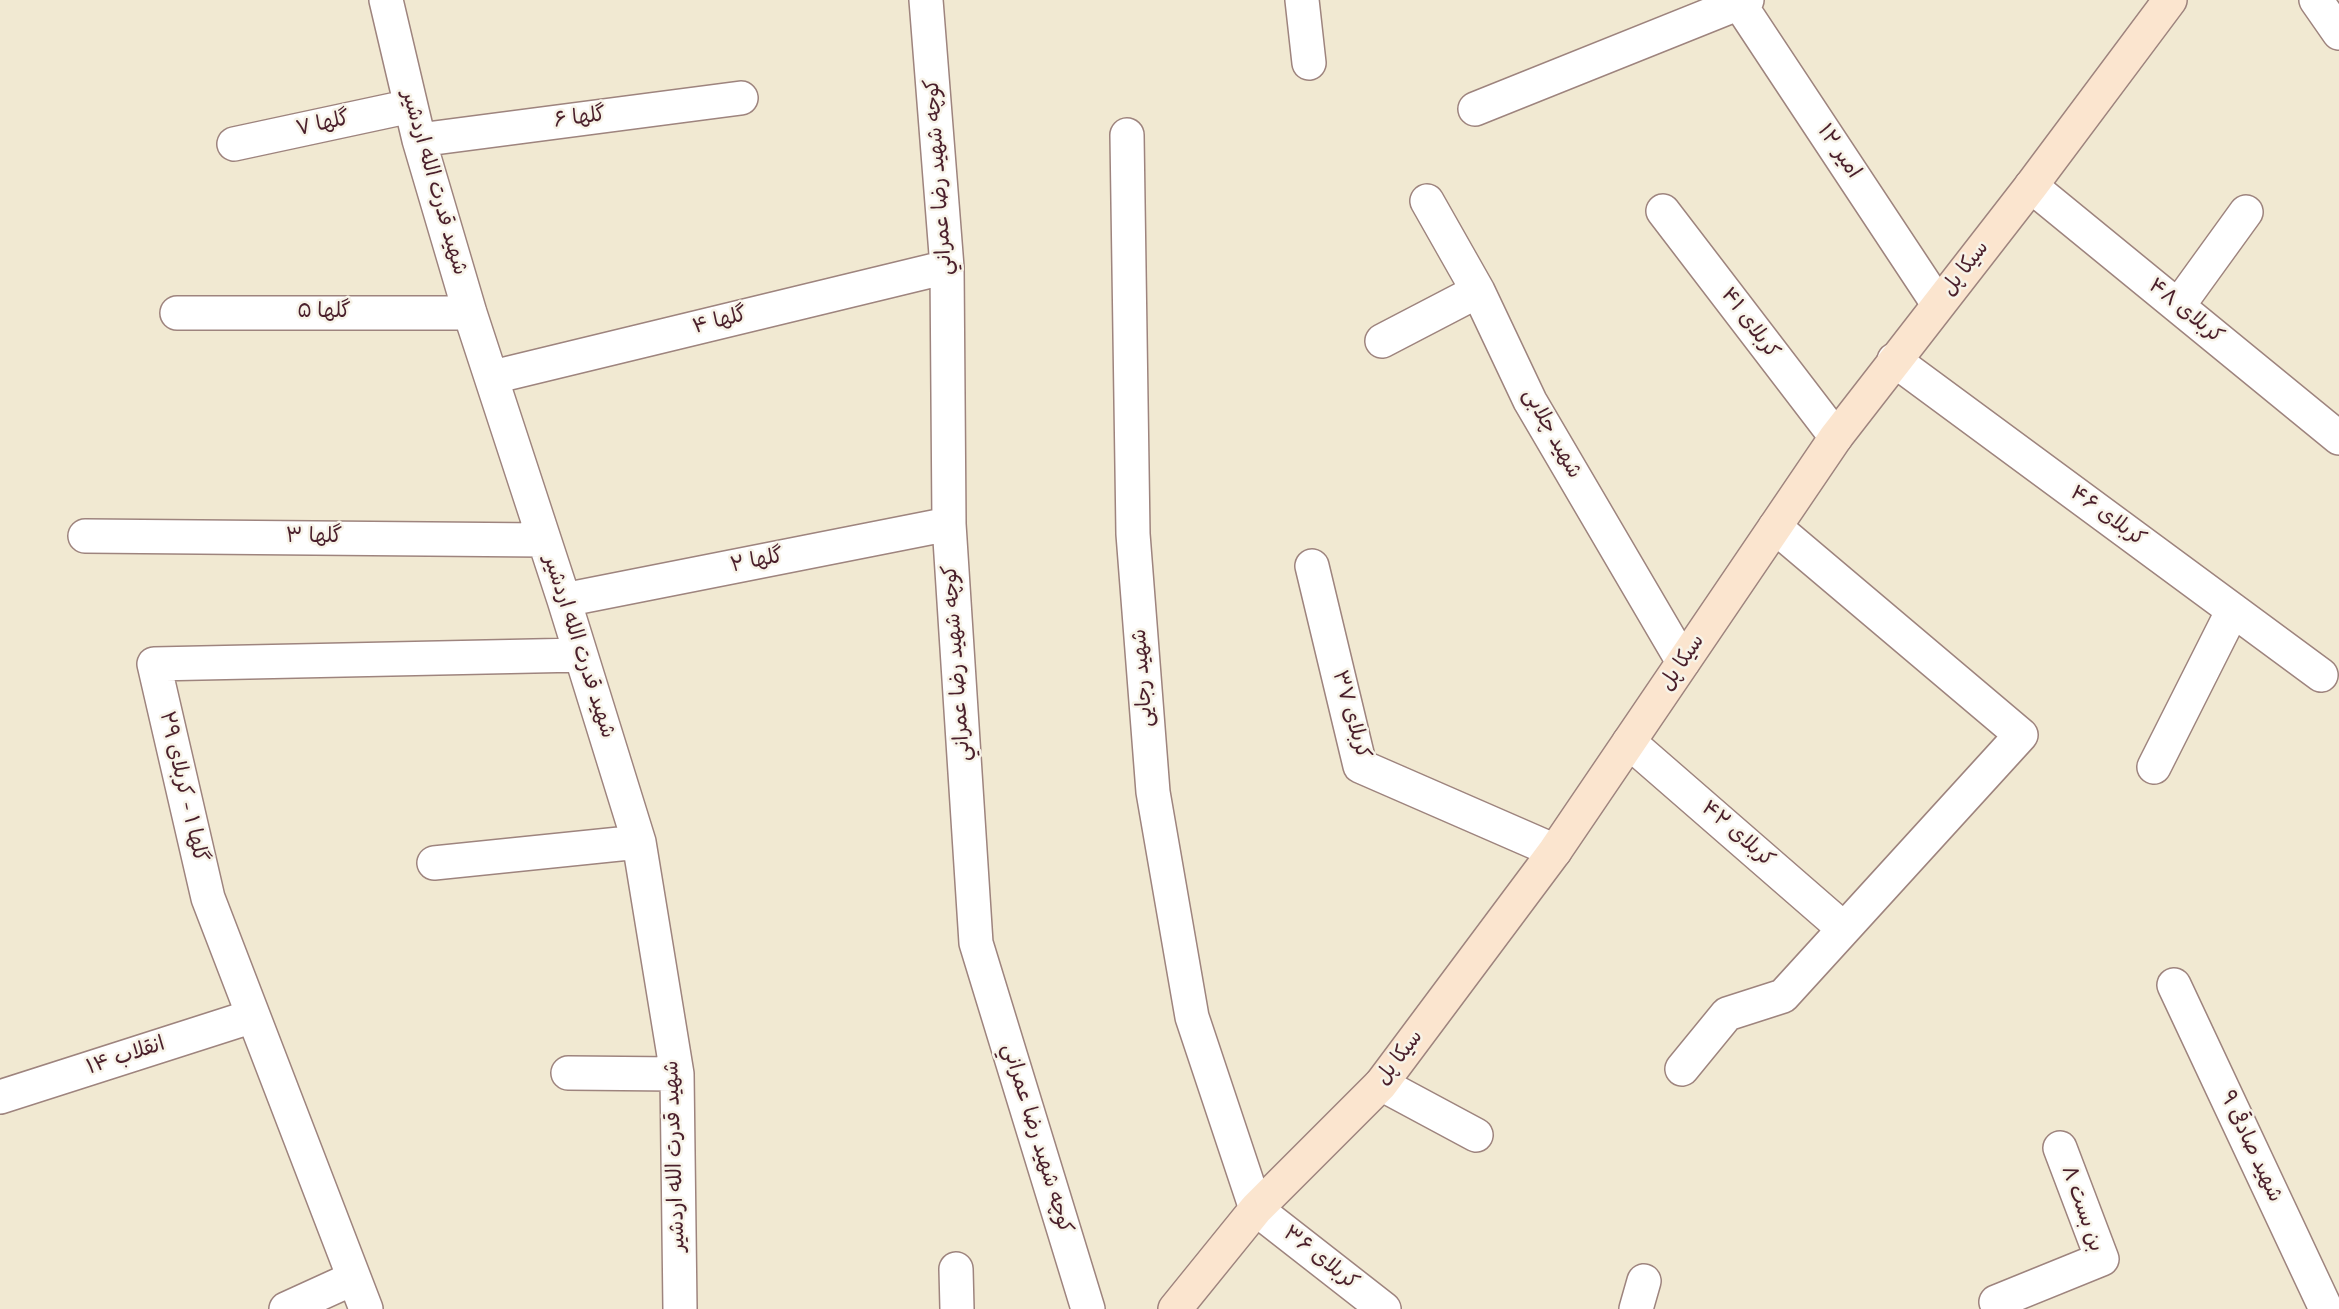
<!DOCTYPE html>
<meta charset="utf-8">
<style>
body{margin:0}
canvas{display:block;background:#f1e9d2}
</style>
<canvas width="2339" height="1309"></canvas>
<script>
const ctx = document.querySelector('canvas').getContext('2d');
ctx.lineJoin = 'round';
function strokePath(path, color, width, dash) { ctx.strokeStyle = color; ctx.lineWidth = width; ctx.lineCap = dash ? 'butt' : 'round'; ctx.setLineDash(dash || []); ctx.stroke(path); }
function label(font, color, halo, rows, align = 'center') {
  ctx.font = font + ' Mynerve,"Playpen Sans Arabic",sans-serif'; ctx.lineWidth = 5; ctx.setLineDash([]); ctx.textBaseline = 'middle'; ctx.strokeStyle = halo; ctx.fillStyle = color; for (const [text, x, y, turn = 0] of rows) {
    ctx.save(); ctx.translate(x, y); ctx.rotate((+turn || 0) * Math.PI / 180); ctx.textAlign = isNaN(turn) ? turn : align; if (halo) ctx.strokeText(text, 0, 0); ctx.fillText(text, 0, 0); ctx.restore();
  }
}
const street = new Path2D(`
 M386,0l33,140 51,173 94,287 75,242 38,232 3,235
 M926,0l21,267 2,257 27,419 112,366
 M1302,0l7,63
 M1737,0l201,304
 M2316,0l23,33
 M1475,109l272,-109
 M1127,135l6,399 20,258 39,225 64,192 128,100
 M419,140l322,-42
 M234,144l177,-38
 M2031,186l308,252
 M1427,201l51,90 52,110 153,261
 M1663,211l173,226
 M2178,306l68,-94
 M177,313h293
 M1382,341l96,-50
 M1894,360l427,315
 M493,377l454,-110
 M85,536l458,4
 M1312,566l48,200 195,85
 M564,600l385,-76
 M1629,742l215,187
 M2154,767l79,-157
 M434,863l205,-21
 M2174,985l152,324
 M1682,1069l45,-55 56,-18 238,-261 -246,-208
 M568,1073l109,1
 M1381,1084l95,51
 M0,1097l253,-81
 M956,1269l1,40
 M286,1309l68,-31
 M366,1309l-158,-411 -54,-234 427,-9
 M1636,1309l8,-28
 M2000,1309l-4,-7 106,-43 -42,-111`);
const secondary = new Path2D(`
 M1175,1309l81,-100 125,-125 174,-233 281,-414 195,-251 139,-186`);
strokePath(street, '#9e847e', 36);
strokePath(secondary, '#9e847e', 36);
strokePath(street, '#fff', 33);
strokePath(secondary, '#fbe5cf', 33);
label('21px', '#4a1f2b', '#f7f3e8', [
 ["گلها ۶",580,119,-7],
 ["گلها ۷",323,125,-12],
 ["امير ۱۲",1838,152,56],
 ["كوچه شهيد رضا عمراني",940,177,-94],
 ["شهید قدرت الله اردشیر",433,183,74],
 ["سیکا پل",1966,269,-52],
 ["کربلای ۴۸",2185,312,39],
 ["گلها ۵",324,313],
 ["گلها ۴",720,322,-14],
 ["کربلای ۴۱",1749,324,53],
 ["شهید چلابی",1551,434,61],
 ["کربلای ۴۶",2107,517,36],
 ["گلها ۳",314,538],
 ["گلها ۲",757,562,-11],
 ["شهید قدرت الله اردشیر",578,647,72],
 ["كوچه شهيد رضا عمراني",958,663,-94],
 ["سیکا پل",1683,663,-56],
 ["شهید رجایی",1144,678,-94],
 ["کربلای ۳۷",1350,715,74],
 ["گلها ۱ - کربلای ۲۹",182,787,77],
 ["کربلای ۴۲",1737,835,41],
 ["انقلاب ۱۴",126,1057,-18],
 ["سیکا پل",1400,1058,-52],
 ["كوچه شهيد رضا عمراني",1036,1139,73],
 ["شهید صادقی ۹",2250,1147,65],
 ["شهید قدرت الله اردشیر",676,1156,-92],
 ["بن بست ۸",2081,1209,71],
 ["کربلای ۳۶",1320,1259,38]
]);
</script>
